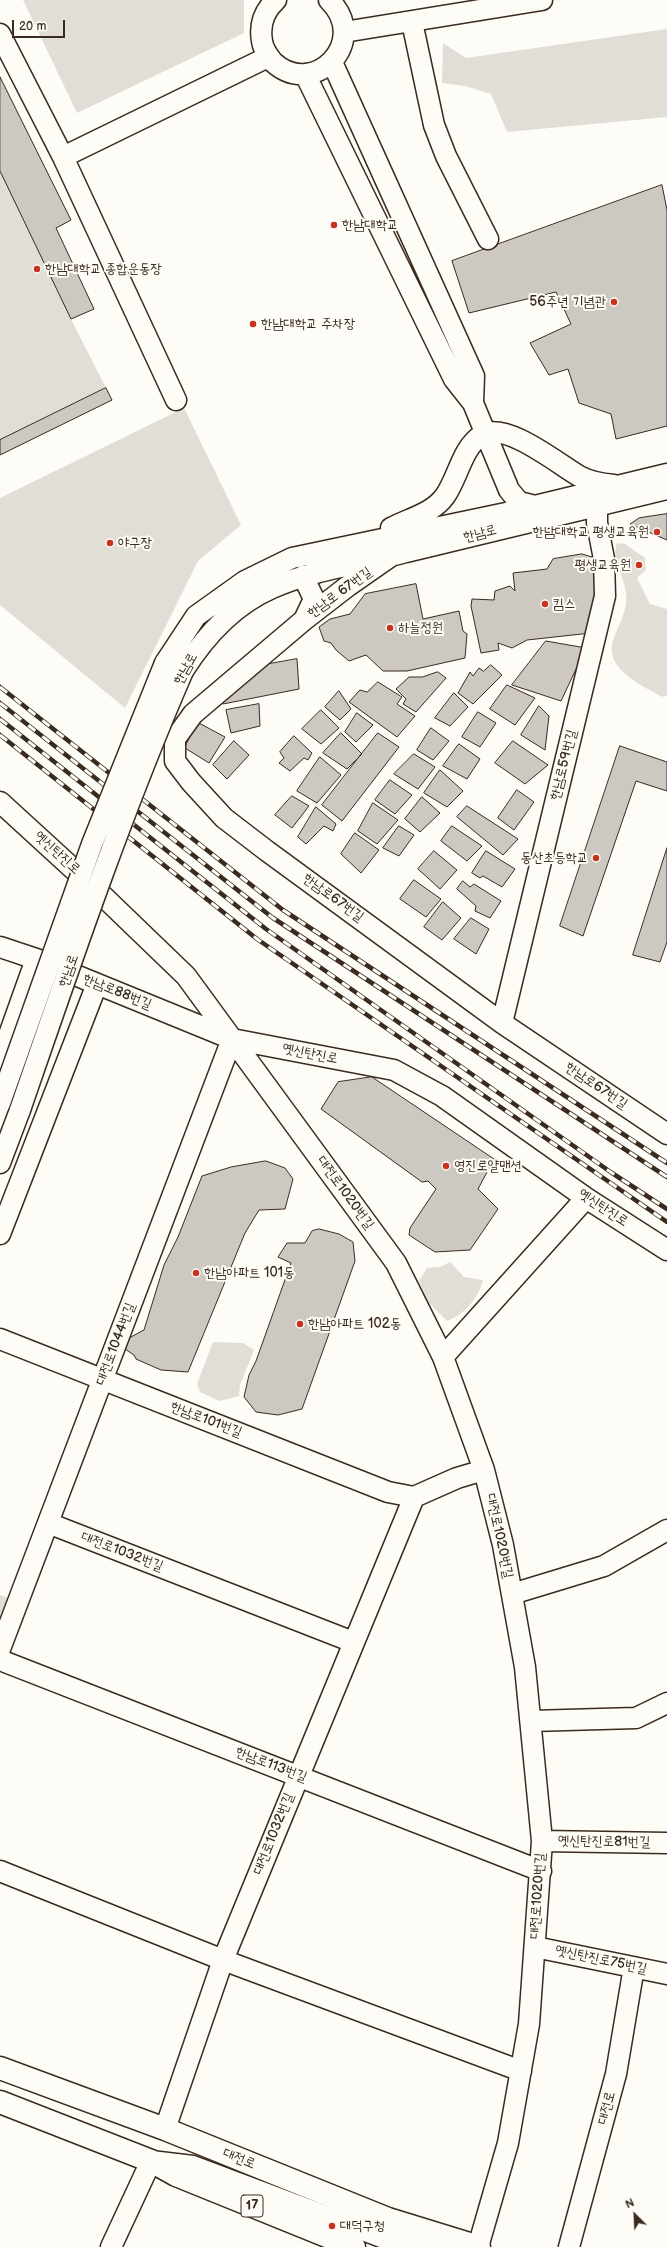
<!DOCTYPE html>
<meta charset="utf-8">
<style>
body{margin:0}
#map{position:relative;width:667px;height:2247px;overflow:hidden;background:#fdfcf7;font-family:"Balsamiq Sans",sans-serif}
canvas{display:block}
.north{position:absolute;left:615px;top:2195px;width:40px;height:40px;-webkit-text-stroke:3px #fdfcf7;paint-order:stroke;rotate:336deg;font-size:11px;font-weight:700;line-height:16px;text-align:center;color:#3b2a1e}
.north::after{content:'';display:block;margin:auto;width:14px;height:18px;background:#3b2a1e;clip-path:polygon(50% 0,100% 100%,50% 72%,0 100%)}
.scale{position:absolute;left:12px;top:20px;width:53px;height:18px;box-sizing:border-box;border:2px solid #3b2a1e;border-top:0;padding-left:5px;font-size:12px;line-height:14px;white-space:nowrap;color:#3b2a1e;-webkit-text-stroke:3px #fdfcf7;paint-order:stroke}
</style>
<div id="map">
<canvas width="667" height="2247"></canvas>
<div class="north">N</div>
<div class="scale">20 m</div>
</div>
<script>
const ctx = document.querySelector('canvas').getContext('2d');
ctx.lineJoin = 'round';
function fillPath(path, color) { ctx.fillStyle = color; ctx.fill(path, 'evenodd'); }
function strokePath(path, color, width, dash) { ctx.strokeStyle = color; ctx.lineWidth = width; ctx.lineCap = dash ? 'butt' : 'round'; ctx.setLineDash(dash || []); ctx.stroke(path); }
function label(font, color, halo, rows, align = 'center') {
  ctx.font = font + ' "Balsamiq Sans","Poor Story",sans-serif'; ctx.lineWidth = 4; ctx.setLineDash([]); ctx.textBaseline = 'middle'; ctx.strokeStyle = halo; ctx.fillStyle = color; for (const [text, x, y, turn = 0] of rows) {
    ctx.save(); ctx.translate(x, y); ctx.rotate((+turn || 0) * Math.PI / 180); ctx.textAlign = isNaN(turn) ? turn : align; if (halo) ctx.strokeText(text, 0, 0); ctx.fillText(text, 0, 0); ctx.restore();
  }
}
fillPath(new Path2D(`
 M23,0h221v33l-167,80z
 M667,29v88l-160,15 -16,-38 -26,-8 -23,-3 1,-40 23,15z
 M0,77l71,143 -15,9 38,80 -23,10 41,81 -112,55z
 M184,408l57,117 -43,36 -73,147 -125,-103v-107z
 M617,543l8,1 20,14 1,12 -9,8 13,26 17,5v86l-4,2c-17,-9 -55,-26 -51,-51 3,-19 16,-30 14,-53 -2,-19 -15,-31 -9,-50z
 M450,1262l14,15 19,3c-5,19 -18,34 -36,41l-19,-19 -9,-21 8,-13 13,-1z
 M213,1342l30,1 11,7 -14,35 -1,11 -19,5 -20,-9 -3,-8z
 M0,1595l8,3 -8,20z`), '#e1ded7');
const building = new Path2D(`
 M0,77l71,143 -15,8 38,81 -23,10 -71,-148z
 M662,185l5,25v216l-51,13 -5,-25 -32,-11 -11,-34 -19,6 -19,-32 41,-19 -15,-32 -87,21 -17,-52z
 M106,388l6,12 -112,55v-15z
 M667,514v26l-37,-16 9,-6z
 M582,554l10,3 7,42 -8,34 -64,7 -15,8 -14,-5 1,7 -18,3 -10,-47 1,-7 22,1 1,-9 15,-5 5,5 -2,-18 34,-4 6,-10z
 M416,584l7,35 36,-8 4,20 4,3 -2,24 -58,13h-24l-17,-16 -17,6 -13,-11 -5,-7 -7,-2 -5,-14 11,-8 20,-5 15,-20z
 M546,641l40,7 -25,53 -49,-16z
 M297,659l2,30 -76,15 -1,-10 35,-28z
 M491,665l11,10 -29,29 -15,-11 12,-21 3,4 6,-8 4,3z
 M438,672l8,6 -30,34 -13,-8 3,-5 -10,-10 13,-12h13z
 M378,682l24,15 -5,7 18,12 -18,21 -48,-35 11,-12 7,2z
 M507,685l28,13 -20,27 -25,-16z
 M339,691l12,18 -11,11 -15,-13z
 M454,693l14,14 -18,19 -15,-8z
 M259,704l1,22 -29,7 -5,-23z
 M539,706l10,10 -4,34 -24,-15z
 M321,710l18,18 -18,16 -19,-15z
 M478,712l18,11 -16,24 -18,-10z
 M357,713l16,12 -17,17 -11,-10z
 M197,722l28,15 -16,26 -24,-15z
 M431,728l18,13 -16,19 -16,-10z
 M341,733l21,21 -15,15 -24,-16z
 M378,733l21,14 -57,74 -20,-16z
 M294,736l18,17 -4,7 -4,-2 -14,13 -11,-8 5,-5 -4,-6z
 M234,741l15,14 -22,24 -14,-14z
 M513,741l35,24 -23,19 -30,-21z
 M459,744l21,15 -13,20 -24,-13z
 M620,746l47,16v29l-31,-10 -53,155 -23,-10z
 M414,754l21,13 -17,22 -24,-15z
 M320,757l21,18 -24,28 -20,-12z
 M440,770l23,21 -16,16 -23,-14z
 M390,780l22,15 -17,19 -20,-14z
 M517,790l17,12 -20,28 -16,-12z
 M292,796l17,10 -17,22 -17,-13z
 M422,797l18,16 -20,19 -15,-13z
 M373,803l25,17 -21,24 -19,-13z
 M467,806l51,33 -15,16 -46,-38z
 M316,807l20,17 -3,7 -9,-5 -18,18 -8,-7z
 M399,826l15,9 -15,21 -16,-8z
 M452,826l30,20 -15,15 -26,-20z
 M355,833l24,17 -18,23 -20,-19z
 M667,848v94l-7,20 -27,-7z
 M434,851l23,19 -17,19 -22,-20z
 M486,851l29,18 -13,18 -19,-11 -3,2 -8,-5z
 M414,880l27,19 -15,18 -26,-18z
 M463,881l7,6 4,-3 27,17 -11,17 -15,-7 1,-5 -19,-17z
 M443,902l18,16 -19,22 -18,-13z
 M471,918l18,11 -13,25 -22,-15z
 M372,1077l122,82 -16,30 20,20 -28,41 -35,2 -26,-17 1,-7 26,-39 -8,-8 -6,1 -101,-73 17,-27z
 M266,1161l19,7 8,11 -8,30 -26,1 -14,23 -57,139 -27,-2 -25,-11 -2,-4 -9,-6 4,-11 15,-8 20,-65 14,-28 24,-61 29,-9z
 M319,1229l20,5 14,8 2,19 -53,148 -24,6 -22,-3 -12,-15 5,-22 7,-14 35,-98 -13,-6 9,-14h18l7,-12z`);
fillPath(building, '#cdc8c2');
strokePath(building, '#3b2a1e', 1);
const minor = new Path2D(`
 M276,0c-12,11 -17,24 -14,41 1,8 6,15 11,21 41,38 98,-21 56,-62
 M412,22l22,103 12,31 42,83
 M344,32l198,-32
 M0,34l63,123 113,243
 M332,62l142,314 -1,27
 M305,74l149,305 19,24 36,87 10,12 16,4
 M63,157l205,-100
 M391,528c19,-10 41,-14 54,-32 13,-18 17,-49 37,-61 24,-14 76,29 97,41 11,6 23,8 35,9
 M391,556l-43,30 -44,34 -111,94 -18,25v22l16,21 33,36 43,33 235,172 165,111
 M303,576l11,23 -10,21
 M165,663l31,-47 49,-35 47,-23 214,-45 161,-39
 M183,671c22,-35 50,-66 89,-83 43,-19 89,-24 134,-36 87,-21 174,-42 261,-63
 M0,802l105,96 81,78 210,287 47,94 41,113 19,75 22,122 17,174 -13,183 -21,119 -30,104
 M0,947l36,12 196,80 162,31 48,26 144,102 81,52
 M502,1023l103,-427 -1,-37 -7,-36v-17
 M0,1060l36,-101
 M0,1163l20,-53
 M0,1234l97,-250
 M0,1339l388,153 26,5
 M443,1357l143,-159
 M48,1523l305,119
 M512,1594l92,-28 63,-36
 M0,1649l232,-610
 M0,1660l541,211
 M531,1721l105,-3 31,-15
 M542,1841l125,2
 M0,1871l223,89 298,111
 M535,1947l132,27
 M165,2129l58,-169 191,-463 43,-19 27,-8
 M398,2228l14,10 23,9
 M111,2247l40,-86 42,5 215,81
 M569,2247l47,-173 18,-107`);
const major = new Path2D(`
 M0,2068l165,61 223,90 91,28
 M0,2102l151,59 25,14 178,72`);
strokePath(minor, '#3b2a1e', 23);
strokePath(major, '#3b2a1e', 25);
strokePath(minor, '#fdfcf7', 20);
strokePath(major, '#fdfcf7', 22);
const rail = new Path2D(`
 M0,687l283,223 384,253
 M0,703l273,215 394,259
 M0,719l266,210 346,244 55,36
 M0,735l257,204 410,283`);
strokePath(rail, '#3b2a1e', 4.5);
strokePath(rail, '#fdfcf7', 3, [9]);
const minorBridge = new Path2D(`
 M0,1103l92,-259 73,-181
 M20,1110c51,-148 101,-296 163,-439`);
strokePath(minorBridge, '#3b2a1e', 23, []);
strokePath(minorBridge, '#fdfcf7', 20);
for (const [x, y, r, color] of [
 [334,225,4,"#c8321e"],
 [37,269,4,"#c8321e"],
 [614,302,4,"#c8321e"],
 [253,324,4,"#c8321e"],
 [657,532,4,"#c8321e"],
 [110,543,4,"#c8321e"],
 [639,565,4,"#c8321e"],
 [545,604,4,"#c8321e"],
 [390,628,4,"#c8321e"],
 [596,858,4,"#c8321e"],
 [446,1166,4,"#c8321e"],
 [196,1273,4,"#c8321e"],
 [300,1324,4,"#c8321e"],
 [332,2226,4,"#c8321e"]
]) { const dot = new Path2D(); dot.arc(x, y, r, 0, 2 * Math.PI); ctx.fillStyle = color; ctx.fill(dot); strokePath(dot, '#fdfcf7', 1.5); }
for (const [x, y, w] of [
 [252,2206,22]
]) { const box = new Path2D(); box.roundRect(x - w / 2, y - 11, w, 22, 3); ctx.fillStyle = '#fdfcf7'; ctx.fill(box); strokePath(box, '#3b2a1e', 1); }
label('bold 13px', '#3b2a1e', null, [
 ["17",252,2206]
]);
label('14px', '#3b2a1e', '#fdfcf7', [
 ["한남대학교",342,225],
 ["한남대학교 종합운동장",45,269],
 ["56주년 기념관",606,302,"right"],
 ["한남대학교 주차장",261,324],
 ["한남대학교 평생교육원",649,532,"right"],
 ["야구장",118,543],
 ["평생교육원",631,565,"right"],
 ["킴스",553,604],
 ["하늘정원",398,628],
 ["동산초등학교",588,858,"right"],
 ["영진로얄맨션",454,1166],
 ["한남아파트 101동",204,1273],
 ["한남아파트 102동",308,1324],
 ["대덕구청",340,2226]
], 'left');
label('14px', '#3b2a1e', '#fdfcf7', [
 ["한남로",480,534,-14],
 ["한남로 67번길",340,593,-36],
 ["한남로",186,669,-61],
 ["한남로59번길",564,765,-76],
 ["옛신탄진로",57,853,42],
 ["한남로67번길",333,898,36],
 ["한남로",69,971,-71],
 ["한남로88번길",117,992,22],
 ["옛신탄진로",310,1054,11],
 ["한남로67번길",596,1086,34],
 ["대전로1020번길",345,1193,54],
 ["옛신탄진로",603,1208,33],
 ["대전로1044번길",116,1344,-69],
 ["한남로101번길",206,1420,21],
 ["대전로1020번길",499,1536,78],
 ["대전로1032번길",122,1552,21],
 ["한남로113번길",271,1765,21],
 ["대전로1032번길",274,1834,-68],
 ["옛신탄진로81번길",604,1842,1],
 ["대전로1020번길",538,1896,-86],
 ["옛신탄진로75번길",601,1960,12],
 ["대전로",607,2108,-75],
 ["대전로",239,2159,22]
]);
</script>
